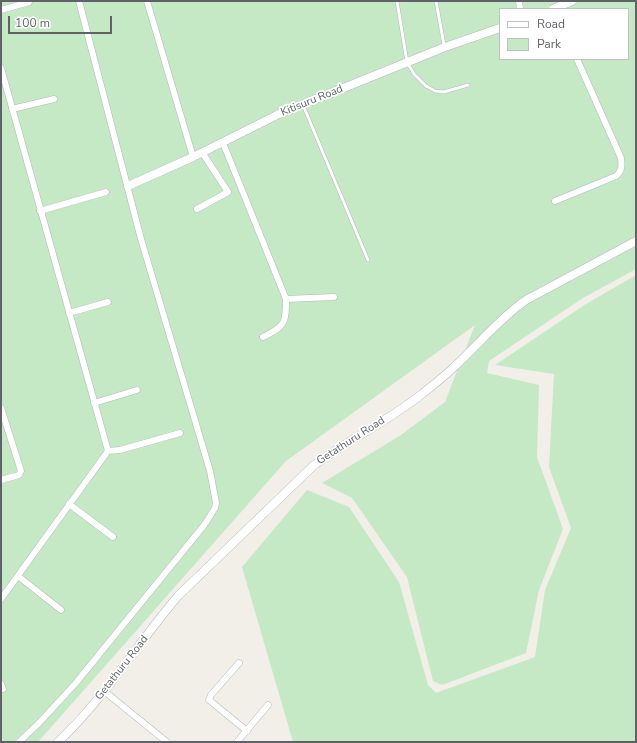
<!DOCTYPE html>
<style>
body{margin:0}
#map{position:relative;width:637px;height:743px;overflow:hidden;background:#f1efe8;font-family:"Nunito Sans",sans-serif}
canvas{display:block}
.frame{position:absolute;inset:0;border:2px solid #5f6368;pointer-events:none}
.legend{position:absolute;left:499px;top:8px;width:130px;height:52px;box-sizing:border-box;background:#fff;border:1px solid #bfc1c3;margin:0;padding:5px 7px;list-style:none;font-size:12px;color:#5f6368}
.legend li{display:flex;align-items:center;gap:8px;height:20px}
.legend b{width:20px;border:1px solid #bfc1c3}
.scale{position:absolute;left:8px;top:16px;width:104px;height:18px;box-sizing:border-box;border:2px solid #5f6368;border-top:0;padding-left:5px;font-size:12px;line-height:14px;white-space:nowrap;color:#5f6368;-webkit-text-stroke:3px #fff;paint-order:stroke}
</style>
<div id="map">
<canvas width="637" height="743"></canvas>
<div class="frame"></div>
<ul class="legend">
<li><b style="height:5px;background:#fff"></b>Road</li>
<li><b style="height:11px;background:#c5e8c5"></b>Park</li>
</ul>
<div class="scale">100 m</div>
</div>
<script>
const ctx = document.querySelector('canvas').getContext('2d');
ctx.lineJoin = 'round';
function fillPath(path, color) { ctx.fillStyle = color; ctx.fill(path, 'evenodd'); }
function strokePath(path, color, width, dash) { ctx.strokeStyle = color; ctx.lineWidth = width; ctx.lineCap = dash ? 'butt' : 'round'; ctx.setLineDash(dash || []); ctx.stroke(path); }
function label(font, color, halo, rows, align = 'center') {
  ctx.font = font + ' "Nunito Sans",sans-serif'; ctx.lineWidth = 3.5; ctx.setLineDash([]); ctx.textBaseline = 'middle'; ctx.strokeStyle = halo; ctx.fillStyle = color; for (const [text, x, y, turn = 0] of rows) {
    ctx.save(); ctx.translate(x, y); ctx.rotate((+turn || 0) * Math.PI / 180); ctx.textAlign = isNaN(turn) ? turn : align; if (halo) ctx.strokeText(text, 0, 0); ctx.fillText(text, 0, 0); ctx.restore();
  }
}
fillPath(new Path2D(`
 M1,1h635v268l-53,29 -94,63 -2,12 52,12 -2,72 26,72 -24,61 -13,63 -84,32 -9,-4 -26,-104 -55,-79 -30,-15 79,-48 44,-33 30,-77 -189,136 -248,281h-37zM500,9h128v50h-128z
 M636,275v467h-343l-51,-175 65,-77 42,17 50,75 29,103 8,8 99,-36 10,-67 26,-62 -22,-61 5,-93 -59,-9 91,-61z`), '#c5e8c5');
const lane = new Path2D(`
 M397,1l10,61 7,12 12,12 9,5 9,1 24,-7
 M436,1l8,44
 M303,105l65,155`);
const street = new Path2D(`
 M147,1l46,156
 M519,1l1,8
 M1,10l28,-8
 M1,68l107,383 -107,148
 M12,109l42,-10
 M223,143l63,156c0,25 -1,27 -23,38
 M555,201l61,-25c6,-5 6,-10 5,-18l-44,-99
 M197,209l31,-17 -26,-40
 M40,211l66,-19
 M286,299l48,-2
 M69,313l39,-11
 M94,403l43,-13
 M1,408l20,63 -2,4 -18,5
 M108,451l12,-1 60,-17
 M69,504l44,33
 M18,576l43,34
 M239,663l-28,32 -2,5 38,31
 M1,684l2,5
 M104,691l63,51
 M19,742l20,-19 36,-39 130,-160 10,-16 1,-5 -6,-32 -69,-232 -62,-238
 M237,742l31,-37`);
const secondary = new Path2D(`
 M553,9l19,-8
 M128,186l65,-29 86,-43 166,-67 55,-19
 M58,742c46,-43 79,-98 120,-146l135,-130c35,-26 75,-45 109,-72 11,-9 23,-18 33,-28 24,-22 45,-48 71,-66l110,-59`);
strokePath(lane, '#b5b8bc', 4);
strokePath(street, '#b5b8bc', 7);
strokePath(secondary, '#b6babf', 9);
strokePath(lane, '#fff', 3);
strokePath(street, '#fff', 6);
strokePath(secondary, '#fff', 8);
label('11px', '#5f6368', '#fff', [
 ["Kitisuru Road",312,101,-22],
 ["Getathuru Road",351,441,-33],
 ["Getathuru Road",122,668,-52]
]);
</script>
